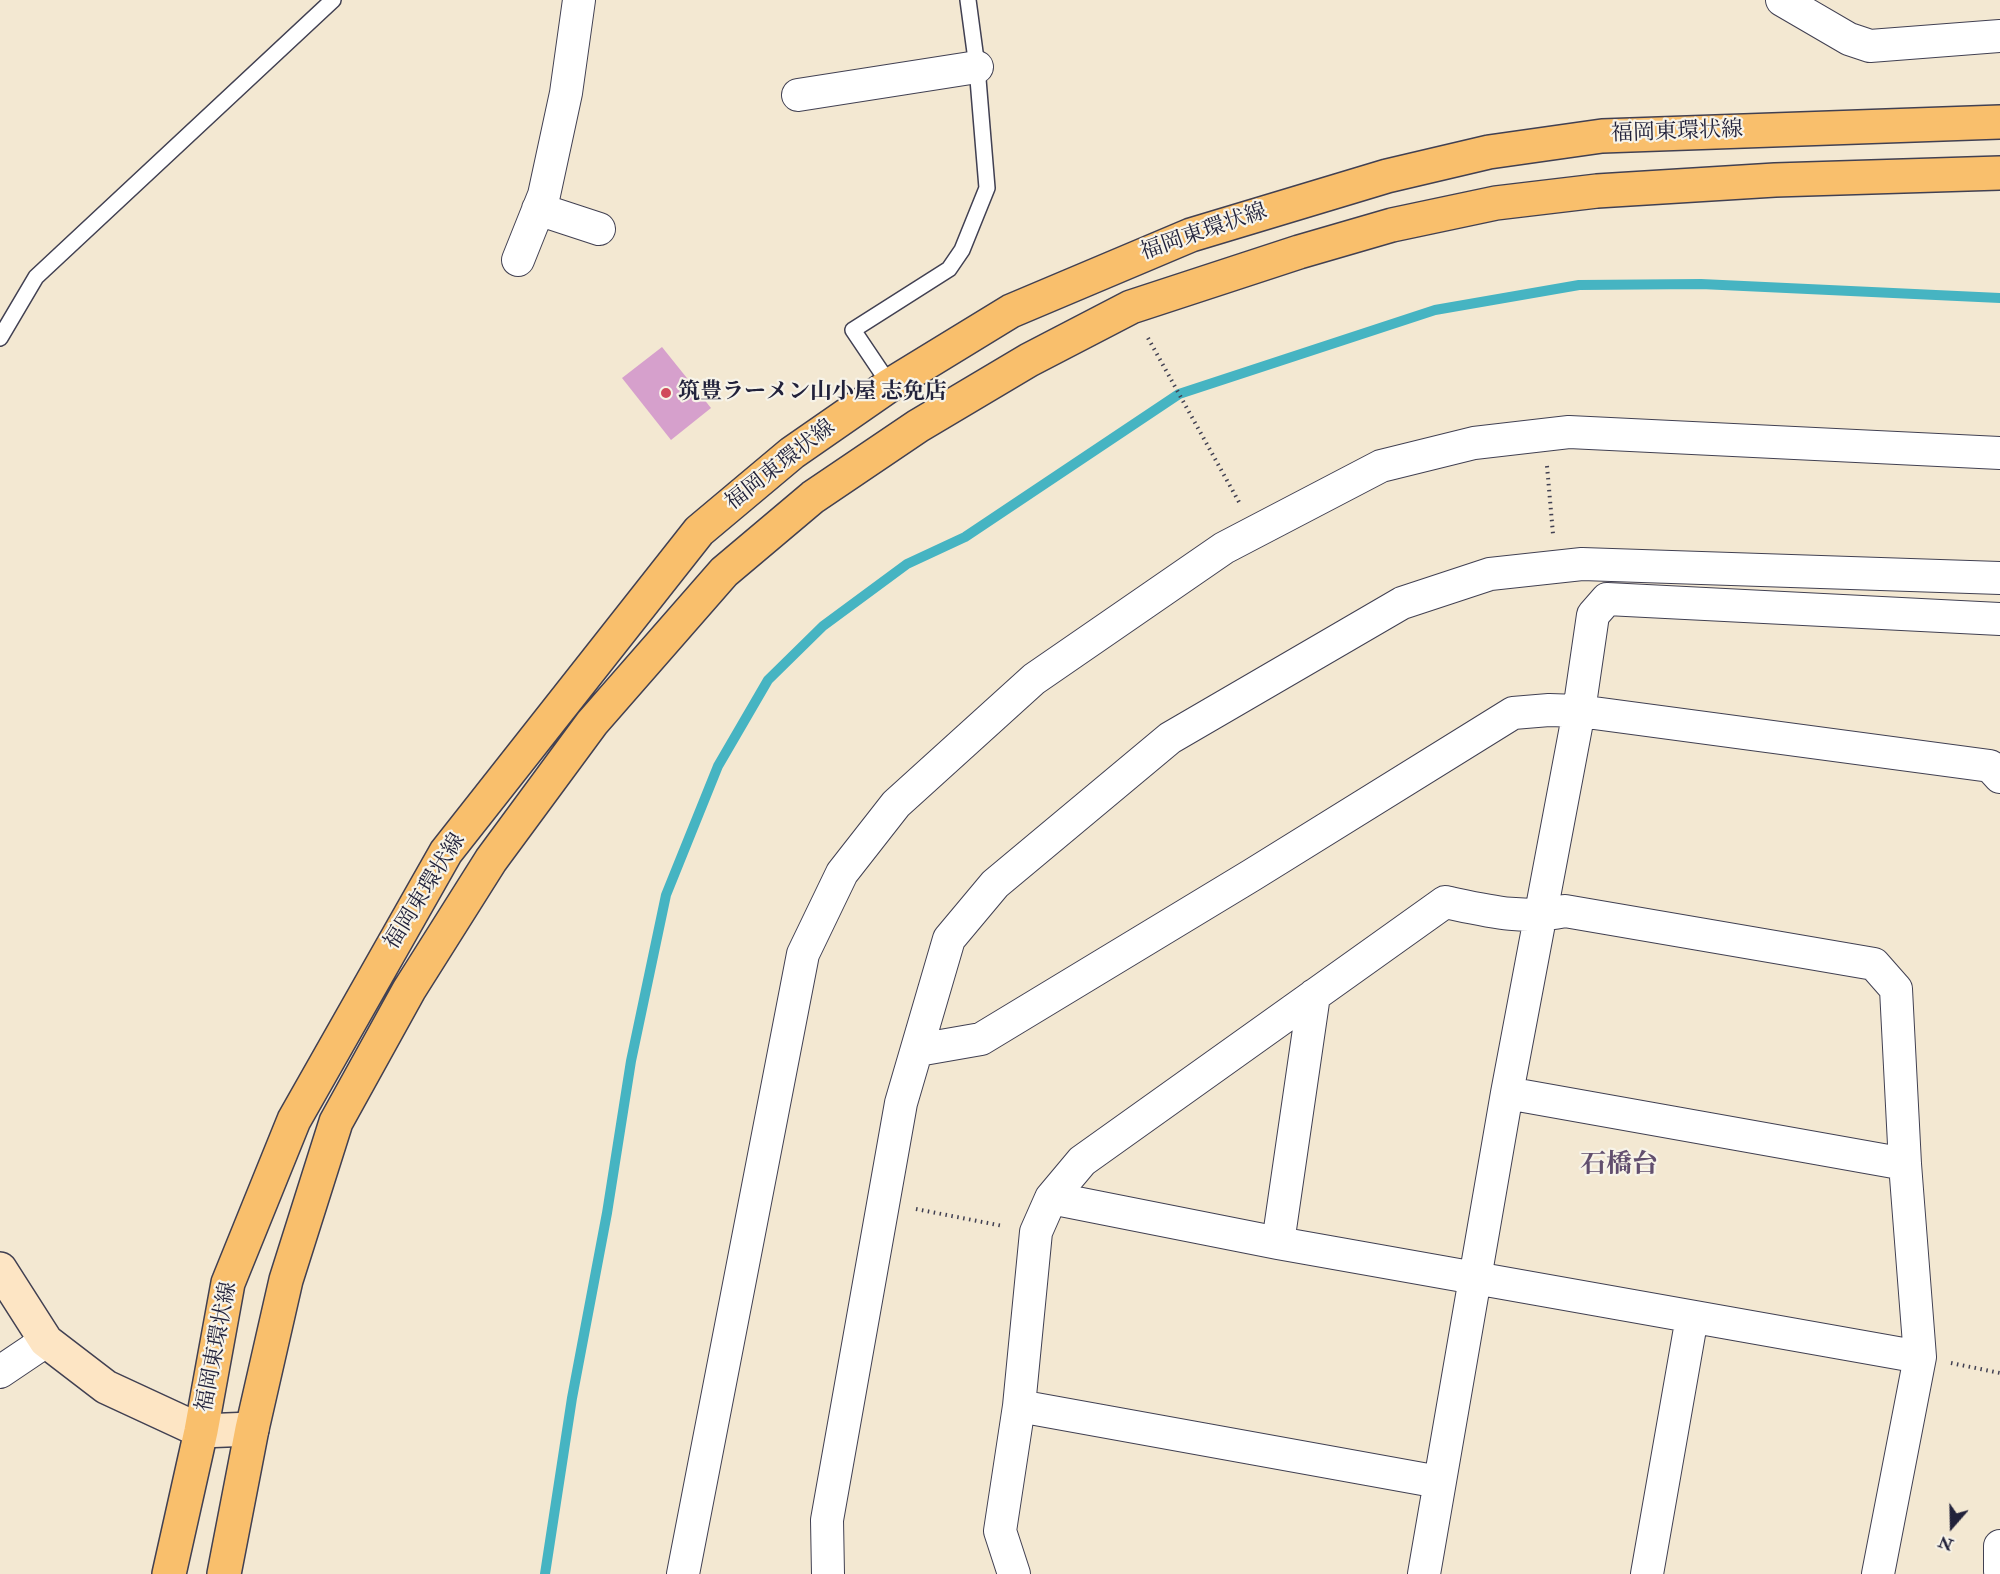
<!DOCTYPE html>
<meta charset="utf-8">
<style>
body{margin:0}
#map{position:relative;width:2000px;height:1574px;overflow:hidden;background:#f3e8d2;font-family:"IM FELL Double Pica",serif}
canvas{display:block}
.north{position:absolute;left:1922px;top:1496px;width:60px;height:60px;-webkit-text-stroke:4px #f7f3e8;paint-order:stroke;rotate:200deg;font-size:16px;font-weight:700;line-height:24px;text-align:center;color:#22223b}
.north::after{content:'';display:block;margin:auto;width:21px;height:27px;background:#22223b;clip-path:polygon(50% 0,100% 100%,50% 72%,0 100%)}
</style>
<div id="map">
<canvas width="2000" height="1574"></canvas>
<div class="north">N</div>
</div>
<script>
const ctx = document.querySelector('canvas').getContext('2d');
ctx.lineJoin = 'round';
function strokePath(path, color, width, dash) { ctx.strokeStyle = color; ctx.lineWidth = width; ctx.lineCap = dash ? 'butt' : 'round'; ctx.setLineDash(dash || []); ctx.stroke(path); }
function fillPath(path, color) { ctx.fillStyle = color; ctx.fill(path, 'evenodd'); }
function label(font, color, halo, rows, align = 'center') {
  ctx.font = font + ' "IM FELL Double Pica","Noto Serif JP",serif'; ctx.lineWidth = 4.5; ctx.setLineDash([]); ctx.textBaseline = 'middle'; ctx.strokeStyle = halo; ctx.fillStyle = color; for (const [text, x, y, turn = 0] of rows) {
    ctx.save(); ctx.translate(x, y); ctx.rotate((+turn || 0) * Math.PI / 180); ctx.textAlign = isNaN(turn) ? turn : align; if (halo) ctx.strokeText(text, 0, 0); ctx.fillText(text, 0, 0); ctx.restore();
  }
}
strokePath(new Path2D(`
 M545,1574l27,-176 35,-185 24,-152 35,-166 52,-129 50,-86 55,-54 84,-62 58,-27 214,-143 256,-84 144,-25 122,-1 299,14`), '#46b4c2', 10);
fillPath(new Path2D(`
 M662,347l49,61 -40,32 -49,-62z`), '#d6a0cc');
const lane = new Path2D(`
 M0,338l36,-61 297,-277
 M890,385l-37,-55 96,-61 13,-19 25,-62 -10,-121 -9,-67`);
const street = new Path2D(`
 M1782,0l67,39 21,7 130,-10
 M798,95l179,-28
 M538,209l61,20
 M518,260l26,-65 22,-102 13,-93
 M918,1050l63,-11 271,-164 261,-162 36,-3 30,1 411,55 10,11
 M1507,1093l398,71
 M1051,1198l227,45 642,114
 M1278,1243l36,-248
 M0,1372l46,-31
 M1019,1406l420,76
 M2000,1546v25
 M683,1574l120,-620 39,-81 54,-69 138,-125 190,-131 157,-82 93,-23 95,-11 431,21
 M828,1574l-1,-54 74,-417 48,-164 46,-55 175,-146 232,-135 88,-29 92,-10 418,14
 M1014,1574l-14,-43 19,-125 17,-174 15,-34 31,-37 363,-259c43,9 77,18 120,9l309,53 22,25 9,175 15,193 -42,217
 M1424,1574l83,-481 72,-382 14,-96 14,-16 393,20
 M1647,1574l45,-257`);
const secondary = new Path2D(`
 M0,1269l46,72 60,46 95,44 51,-2`);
const primary = new Path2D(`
 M169,1574l32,-143 27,-148 66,-163 152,-268 253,-321 93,-78 98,-68 121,-74 180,-76 196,-59 102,-24 113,-16 398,-14
 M224,1574l28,-145 34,-149 50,-158 73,-132 82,-130 101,-137 132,-151 89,-75 105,-71 111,-66 102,-53 168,-55 93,-27 104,-22 101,-12 178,-11 225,-7`);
strokePath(lane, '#414052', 18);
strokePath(street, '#414052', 34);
strokePath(secondary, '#414052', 36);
strokePath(primary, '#414052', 36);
strokePath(new Path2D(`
 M1148,338l91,164
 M1547,466l6,68
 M916,1209l87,17
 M1951,1363l49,10`), '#414052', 4, [1.5, 4.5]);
strokePath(lane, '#fff', 15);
strokePath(street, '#fff', 32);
strokePath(secondary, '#fde5c4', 33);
strokePath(primary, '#f9bf6c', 33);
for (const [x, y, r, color] of [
 [666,393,6,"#d1495b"]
]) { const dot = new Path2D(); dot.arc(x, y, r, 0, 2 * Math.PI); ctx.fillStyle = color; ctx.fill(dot); strokePath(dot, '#f7f3e8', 2); }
label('22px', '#22223b', '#f7f3e8', [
 ["福岡東環状線",1677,133,-2],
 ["福岡東環状線",1204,233,-19],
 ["福岡東環状線",781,466,-38],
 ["福岡東環状線",426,892,-58],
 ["福岡東環状線",218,1347,-79]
]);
label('bold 22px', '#22223b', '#f7f3e8', [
 ["筑豊ラーメン山小屋 志免店",678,393]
], 'left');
label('bold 26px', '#614e6e', '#f7f3e8', [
 ["石橋台",1619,1166]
]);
</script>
